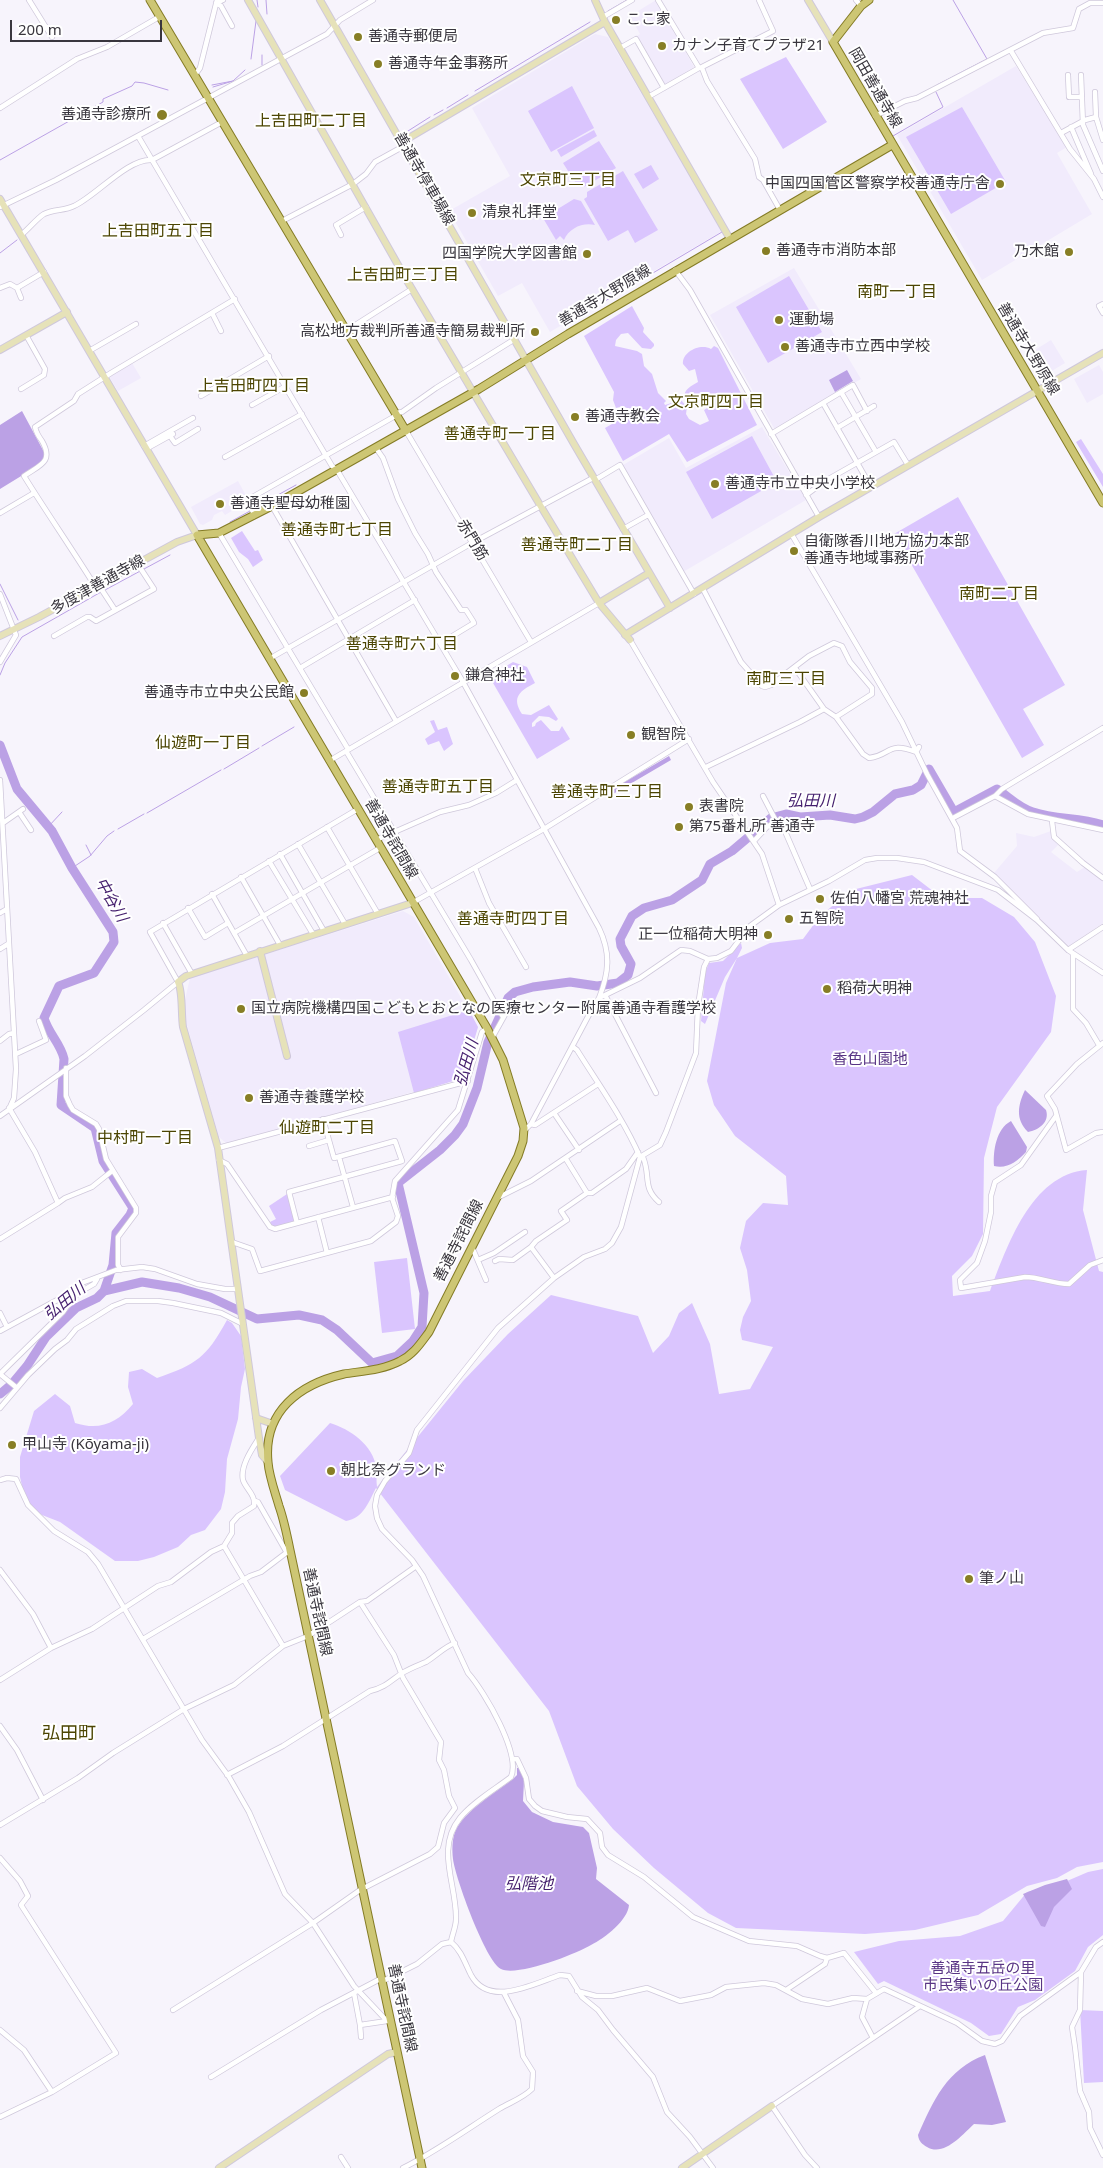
<!DOCTYPE html>
<meta charset="utf-8">
<style>
body{margin:0}
#map{position:relative;width:1103px;height:2168px;overflow:hidden;background:#f7f4fc;font-family:"Noto Sans",sans-serif}
canvas{display:block}
.scale{position:absolute;left:10px;top:20px;width:152px;height:22px;box-sizing:border-box;border:2px solid #39363e;border-top:0;padding-left:6px;font-size:15px;line-height:18px;white-space:nowrap;color:#39363e;-webkit-text-stroke:4px #fff;paint-order:stroke}
</style>
<div id="map">
<canvas width="1103" height="2168"></canvas>
<div class="scale">200 m</div>
</div>
<script>
const ctx = document.querySelector('canvas').getContext('2d');
ctx.lineJoin = 'round';
function fillPath(path, color) { ctx.fillStyle = color; ctx.fill(path, 'evenodd'); }
function strokePath(path, color, width, dash) { ctx.strokeStyle = color; ctx.lineWidth = width; ctx.lineCap = dash ? 'butt' : 'round'; ctx.setLineDash(dash || []); ctx.stroke(path); }
function label(font, color, halo, rows, align = 'center') {
  ctx.font = font + ' "Noto Sans","Noto Sans JP",sans-serif'; ctx.lineWidth = 4; ctx.setLineDash([]); ctx.textBaseline = 'middle'; ctx.strokeStyle = halo; ctx.fillStyle = color; for (const [text, x, y, turn = 0] of rows) {
    ctx.save(); ctx.translate(x, y); ctx.rotate((+turn || 0) * Math.PI / 180); ctx.textAlign = isNaN(turn) ? turn : align; if (halo) ctx.strokeText(text, 0, 0); ctx.fillText(text, 0, 0); ctx.restore();
  }
}
fillPath(new Path2D(`
 M656,0l38,67 -27,17h-2l-28,-48 3,-2 -10,-18z
 M595,34l13,3 114,194 -172,101 -28,-49 -24,13 -49,-85 61,-35 -38,-68z
 M1016,66l51,81 -10,6 35,61 -110,66 -85,-145z
 M794,268l67,111 -86,51 -65,-115z
 M1051,340l14,23 -25,15 -13,-23z
 M132,363l9,15 -23,13 -8,-13 1,-3z
 M1099,365l4,7v22l-16,9 -13,-24z
 M762,427l44,73 -123,72 -60,-107 46,-27 17,30z
 M238,481l11,20 -24,14 -3,-4 -8,4 -2,5 -9,5 -3,-1 -9,-17z
 M1051,831v6l7,8 -7,7 26,20 8,-5 18,14v42l-35,24 -74,-74 23,-27 -1,-13 18,4z
 M403,911l11,6 64,110 -15,51 -236,66 -8,-7 -33,-115 -2,-18 6,-26z`), '#f1ebfc');
fillPath(new Path2D(`
 M786,57l41,65 -44,27 -43,-70z
 M572,86l22,42 -43,24 -23,-41z
 M962,107l44,75 -55,32 -45,-77z
 M594,130l3,6 -36,21 -4,-7z
 M599,141l17,27 -32,19 -7,-2 -14,-22z
 M651,165l8,14 -16,10 -9,-15z
 M623,171l35,59 -23,13 -7,-13 -20,11 -24,-42 3,-2v-5z
 M574,199l7,2 14,24c-12,-3 -26,3 -31,15l-4,-4 -4,4 -13,-22z
 M789,276l33,56 -54,31 -32,-56z
 M632,306l12,22 -1,4 11,12v2l-3,3 -9,-1 -14,-15 -7,1 -5,6 -1,6 22,5 5,3 2,12 8,8 6,19 8,8 -2,2 1,2 16,-5 6,7 -1,7 3,5 11,6 9,-4 -5,-11 5,-3 -4,-10 -17,3 -4,-2c0,-9 7,-12 14,-16l-3,-13 -6,2 -6,-7c-1,-12 17,-21 28,-15l3,-3 4,2 39,77 -70,37 -18,-28 -46,27 -18,-33 14,-8 1,-7 6,-1 1,-4 -4,-2 -7,2 -3,-8 1,-8 -30,-56z
 M752,436l25,46 -65,37 -26,-47z
 M1081,439l22,35v13l-27,-45z
 M958,497l107,188 -42,24 21,36 -22,13 -128,-224z
 M242,531l13,20 3,-1 5,10 -10,7 -5,-8 -9,-7 -8,-14z
 M513,662l14,5 8,16c-15,8 -24,14 -13,31l9,1 18,-10 9,14 -2,2 -7,-4 -10,-1 -7,7v4l3,-1 1,-3 5,-3 10,11h8l3,-5 8,13 -33,20 -48,-83z
 M434,720l4,10 9,-3 6,17 -9,7 -5,-10 -11,4 -3,-6 10,-7 -5,-11z
 M912,875l30,23h40l32,19 21,25 21,54 -5,36 -54,75 -13,51 -1,76 -11,22 -20,20 1,20 37,-5c17,-44 41,-117 97,-121l-4,40 16,61 4,1v590l-26,5 -20,11 -30,8 -49,29 -63,15 -50,4 -129,-6 -28,-15 -54,-45 -41,-39 -36,-43 -28,-75 -173,-223c-7,13 -12,30 -30,33l-61,-31 -5,-14 50,-53c20,6 43,22 46,44 1,7 0,14 1,20l86,-106 45,-47 43,-39 87,21 15,37 16,-17 10,-23 13,-10 18,41 9,50 31,-5 23,-42 -31,-7 -2,-10 3,-13 8,-16 -4,-31 -7,-22 6,-27 17,-18 25,2 -2,-29 -51,-40 -21,-31 -7,-24 19,-98 11,-25 -12,19 -20,47 -4,-3 4,-48 4,-10 14,-2 18,-18 1,5 -5,10 33,-15 33,-4 17,-23 32,-26z
 M469,1010l9,17 -15,51 -49,15 -16,-61z
 M287,1194l7,26 -1,2 -18,6 -3,-1 -2,-5 6,-3 -7,-13z
 M407,1258l8,71 -33,4 -8,-71z
 M227,1320l5,3 9,13 4,33 -4,18 -3,32 -11,40 -2,33 -4,17 -16,21 -14,5 -13,12 -24,10 -16,4h-23l-55,-39 -18,-7 -13,-10 -5,-10 -4,-18v-20l14,-46 21,-17 15,12 5,17c25,8 42,0 58,-19l-5,-17 1,-15 13,-3 15,9c40,-14 49,-20 70,-58z
 M1103,1869v66l-15,12 -13,24 -40,29 -17,7 -17,27 -12,2 -18,-13 -87,-42 -6,3 -24,-32 45,-11 61,-5 43,-15 24,-29 40,-11 21,-9z
 M1080,2010l23,1v71l-19,1z`), '#dac5fe');
fillPath(new Path2D(`
 M847,370l6,11 -18,11 -6,-12z
 M22,411l22,41 2,6 -2,4 -44,27v-64z
 M669,756l2,4 -58,34 -2,-4z
 M1025,1090l21,20c4,12 -7,20 -18,22 -13,-13 -10,-27 -3,-42z
 M1011,1121l16,26 -1,5c-9,10 -19,17 -32,14 -1,-15 2,-37 17,-45z
 M517,1768h3l4,13 -1,20 9,11 21,10 30,5 6,6 8,35 -1,11 33,26c-1,15 -24,33 -38,40 -15,9 -74,32 -90,24 -15,-7 -46,-92 -48,-110 -1,-8 -1,-19 2,-27 8,-20 41,-40 58,-53l4,-4z
 M1067,1879l5,10 -18,18 -9,20 -4,-1 -18,-32 22,-9z
 M985,2055l21,67 -14,3 -18,-1c-12,11 -30,33 -47,23 -5,-3 -8,-5 -9,-12 15,-34 29,-66 67,-80z`), '#bba1e5');
strokePath(new Path2D(`
 M257,0l1,7
 M266,0l1,14
 M608,11l19,-11
 M251,59l5,-38
 M262,65v-10
 M212,85l21,-4 12,-11
 M937,85l50,-26 -34,-59
 M213,87l20,-6
 M475,91l115,-69
 M447,108l21,-13
 M434,115l9,-5
 M408,131l22,-14
 M893,136l50,-29 -7,-15
 M0,160l103,-58v-3l29,-13 3,-4 9,1 24,7
 M0,253l17,-13
 M631,286l91,-54
 M602,303l21,-13
 M254,508l42,-23
 M230,522l20,-11
 M0,584l18,36
 M105,590l65,-35
 M0,675l5,-12 17,-26 79,-45
 M262,746l32,-19
 M224,769l35,-21
 M147,813l74,-43
 M48,827l14,-15
 M118,829l26,-15
 M86,845l5,10
 M72,868l18,-12 17,-20 7,-5`), '#bba1e5', 1);
strokePath(new Path2D(`
 M0,745l17,44 35,42 20,37 41,64 1,10 -20,31 -35,13 -15,32c4,15 17,26 20,41l-3,46 34,23 8,33 30,47 -3,7 -14,18 -3,32 -9,26
 M0,1394l12,-10 15,-18 19,-29 30,-29 21,-10 7,-7 38,-9 37,6 31,9 47,22 42,-4 23,5 15,10 35,33 25,-7 16,-15 9,-14 2,-34 -26,-110 42,-33 15,-15 8,-11 14,-36 11,-46 20,-44 7,-6 18,-5 37,-5 27,4 21,-3 10,-8 3,-11 -10,-18 -1,-7 12,-23 12,-8 28,-8 30,-20 8,-16 22,-13 39,-33 15,-4 14,3 30,-2 25,4 8,-2 10,-5 22,-18 18,-4 8,-5 8,-16 25,43 43,-23c12,8 22,19 36,23 23,8 47,5 70,13`), '#bba1e5', 9);
const street = new Path2D(`
 M29,0l23,37
 M223,0l-7,3 5,3 11,20
 M856,0l5,6
 M603,17l29,-17
 M620,48l16,-9 28,49
 M1011,51l59,98 24,30 9,18
 M700,68l73,-37 -14,-31
 M702,68l5,13 48,78 4,18 4,3 17,30
 M195,75l5,-7 17,-68
 M1068,75l1,22h13
 M1081,75l2,50 20,46
 M1095,92l1,25 7,23
 M648,97l51,-29 -41,-68
 M0,108l77,-49 30,-12 52,-30
 M875,116l30,-15 12,-3 126,-65 30,-5 6,-19 11,-6h13
 M1071,127l20,47
 M1061,133l24,-13 11,-3
 M138,136l194,330 5,4 126,212 136,246c12,25 10,45 0,70
 M0,207l56,-27 271,-146 13,-14 33,-20
 M282,221l71,-37 13,-10 9,-12 29,-16
 M21,235c8,-6 15,-16 23,-21 10,-5 20,-3 30,-8 22,-10 54,-48 78,-46l70,-38
 M341,235l-5,-10 30,-18
 M675,270l15,20 129,227
 M0,288l10,-4 7,4 27,-16
 M17,288l4,10
 M1103,304l-4,2 4,7
 M212,313l9,18
 M346,331l66,-42
 M89,351l47,-27
 M21,389l23,-14 1,-6 -19,-34
 M841,392l35,60
 M201,396l68,-40
 M823,403l48,84
 M252,405l34,-19
 M396,413l6,-1 34,-24 79,-49
 M837,428l37,-22
 M406,431l125,211
 M771,434l82,-49 14,26
 M170,436l5,7 23,-14
 M144,446l49,-28
 M376,448l7,10 15,41 17,34 13,21 8,18 25,38h5l7,11 1,2 -33,20
 M146,449l27,-15
 M225,457l77,-43
 M595,480l25,-15 74,129
 M806,495l19,-14 69,-39 14,23
 M272,506l124,215
 M0,513l34,-20
 M254,516l-5,-17 148,-84
 M623,529l25,-14
 M219,533l129,216
 M792,535l110,187 25,52 30,54 3,23 35,26 42,42
 M98,584l17,26
 M95,586c-23,-37 -48,-73 -71,-110 16,-11 30,-14 18,-35 -3,-4 -6,-9 -7,-14l39,-26 4,-7 33,-21 124,-74
 M703,589l38,73 21,24 3,1 6,-2 38,-29 25,-13 8,3 8,16 22,26v6l-36,23
 M0,594l16,41 -16,27
 M54,636l33,-19h3l6,4 58,-32 -17,-26
 M630,640l83,142 49,72 17,51
 M269,659l203,-116 121,-65
 M300,668l115,-68
 M795,668l29,41
 M346,751l125,209 32,57
 M329,761l270,-158
 M706,767l94,-45 24,-13 12,8 27,37 6,4c23,-3 17,-17 47,-6l3,-5
 M0,780l16,289 -2,29 -4,9
 M763,796l13,25
 M995,796l33,18 75,16
 M19,812l12,18
 M953,818l42,-22 7,-7 101,-61
 M1052,821l2,16 29,26 20,15
 M3,823l20,-14
 M327,827l51,87
 M376,840l64,-28 29,-7 27,-12 21,-13
 M754,841l13,-14 9,-6 5,1 29,67
 M298,844l47,80
 M280,854l44,77
 M269,861l44,73
 M475,868l14,35 37,64
 M241,877l39,68
 M212,894l35,62
 M412,903l132,-74 145,-90
 M188,908l17,29 23,-14
 M0,913l7,-4
 M163,923l29,51
 M234,933l146,-85
 M0,949l8,-5
 M1068,950l35,-23
 M1073,954v55l13,14 13,22
 M605,995l51,98
 M492,1038l19,-34
 M0,1041l9,-7 5,-1
 M1103,1043l-26,21 -30,32 8,13 11,41 30,-17 7,-1
 M16,1054l30,-14 -7,-19
 M66,1068v28l4,9 3,5 23,14 3,5 7,30 30,49v5l-18,24v28l3,5
 M554,1113l25,37
 M0,1116l85,-60 59,-46 34,-28 -28,-50 208,-123
 M1056,1116l-35,49 -26,17 -4,14v16l-6,29 -8,22 -17,17 1,8 64,-11c15,0 28,7 44,7l21,-19 13,-5
 M531,1124l4,1 63,-41
 M524,1131l7,-7 60,-113 8,-13 41,-20 41,-28 9,1 18,8 9,-1 14,-7 19,-25 29,-21 50,-24 36,-21 12,-2h20l27,4 74,28 39,30 31,30 35,23
 M309,1146l20,-6
 M218,1148l250,-67
 M339,1157l14,50
 M640,1157l20,-12 6,-13 30,-79 2,-47 6,-39 4,-8
 M643,1157c8,20 -1,30 16,45
 M219,1160l8,4 43,63 5,2 118,-32
 M587,1193h5l34,-24 12,-17
 M497,1198l34,-17 89,-60
 M58,1203l7,-5 27,-11 20,-16
 M318,1217l9,36
 M297,1223l-8,-31 113,-31 -7,-20 -61,17 -11,-39
 M0,1239l58,-36 -23,-51 -26,-44
 M232,1242l20,7 8,22 111,-30 25,-19 2,-6 -6,-18 3,-17 63,-71 24,-78 5,-4
 M472,1247l14,33
 M478,1260l16,-7 31,-21
 M495,1261l4,-2 14,1 18,-13
 M554,1278l-23,-31 5,-6 31,-21 -6,-9 26,-18 -21,-34
 M0,1313l7,14
 M0,1331l59,-32 20,-15 37,-14 26,-3 13,2 42,15 28,5h13
 M0,1374l63,-62 9,-13 8,-7 14,-8 3,-5
 M0,1374l17,14
 M0,1408l28,-33 27,-26 12,-9 9,-11 37,-23 13,-5h32l15,2 48,10 22,11
 M0,1480l7,-2 9,1 12,26 26,26 34,21 10,12 104,176 27,37 20,35 36,82 28,29 41,63 33,35 4,-1
 M255,1501l3,1 29,51
 M224,1546l59,100
 M0,1570l33,44 18,34
 M143,1639l107,-63 11,-4 29,-22
 M0,1680l51,-32 41,-19 66,-43 13,-4 40,-30 13,-6 8,-13v-10l6,-7 16,-10c2,-11 -8,-17 -11,-26 -3,-14 9,-31 16,-42
 M0,1726l17,24 26,50
 M512,1759h5l9,19 3,21 6,7 7,5 25,6 20,2 13,14 2,14 6,8 36,22 49,40 56,24 48,5 23,10 7,2 17,-5 32,40
 M227,1775l56,-29 87,-55c17,-4 22,-12 34,-19 7,-4 15,-7 22,-10 10,-6 18,-15 29,-19
 M0,1825l78,-47 35,-25 71,-44 50,-24 49,-39 25,-10 52,-34 7,-1 48,-34
 M0,1858l20,23 8,15 -7,9 95,148 -64,39 -52,25
 M451,1942c1,-7 5,-15 5,-23 1,-34 -21,-70 4,-101 13,-16 34,-28 51,-41 10,-23 -26,-85 -43,-104l-45,-97 -11,-16 -30,-31 -5,-11 -2,-12 2,-11 8,-14 24,-28 8,-23 81,-102 56,-50 30,-21 21,-8 7,-6 9,-16 19,-70c-16,-37 -41,-72 -63,-107l-4,-3
 M1081,1972l-1,38 -8,17 3,20 5,44 9,21 1,16 13,27
 M383,1981l34,-17 25,-20 9,-2c10,8 14,21 20,33 18,33 62,9 89,0l9,1 13,21 16,13 15,20 40,47 14,35 23,25 23,31
 M786,1990l39,-26 2,-6
 M577,1991l19,5h16l35,-8 33,13 31,-6 15,-8 38,-4 12,2 26,14 26,5 25,-6 14,1 17,-10 73,34 25,18 13,3 7,-3 18,-25 61,-44 15,-25 7,-5
 M354,1993l6,32 27,-4
 M867,1999l-5,18 11,21 47,-32
 M173,2010l140,-87 47,-33 70,-36 8,-7 6,-24 11,-15 -6,-12 -5,-26 -5,-10 2,-18 -38,-64 -9,-23 -34,-53
 M360,2025l1,12
 M0,2030l24,20 28,42
 M211,2077l110,-67 61,-32
 M341,2157l7,11
 M403,2168c34,-17 64,-39 96,-59 12,-7 24,-11 33,-20l1,-17 -10,-16 -5,-36 -14,-27
 M817,2168l-12,-13 -33,-49 101,-68`);
const secondary = new Path2D(`
 M248,0l158,279 134,226 59,98 31,37
 M320,0l254,444 96,164
 M595,0l10,22 125,217
 M808,0l25,42
 M402,142l203,-120
 M0,199l197,336 -20,7 -138,75 -39,19
 M0,350l67,-38
 M599,603l50,-30
 M625,635l194,-118 284,-164
 M260,951l27,105
 M256,1418l17,6
 M268,1462l-6,-7 -3,-17 -41,-290 -35,-121c-2,-13 0,-35 -5,-45l8,-6 226,-73
 M219,2168l169,-114 9,-2
 M682,2168l90,-62`);
const primary = new Path2D(`
 M150,0l256,431
 M869,0l-8,6 -28,36 270,461
 M422,2168l-132,-618c-3,-15 -6,-30 -11,-44 -4,-14 -10,-30 -11,-44 -5,-51 32,-78 76,-88 19,-3 39,-4 56,-13 13,-6 20,-17 29,-29l89,-176 5,-15 1,-13 -21,-68 -16,-32 -290,-493 22,-2 53,-27 207,-117 89,-55 324,-189`);
strokePath(street, '#cfc8db', 6);
strokePath(secondary, '#cfc8db', 8);
strokePath(primary, '#847b25', 9);
strokePath(street, '#fff', 4.5);
strokePath(secondary, '#e6e2b9', 6);
strokePath(primary, '#cdc674', 7);
for (const [x, y, r, color] of [
 [616,20,5,"#877e25"],
 [358,37,5,"#877e25"],
 [662,46,5,"#877e25"],
 [378,64,5,"#877e25"],
 [162,115,6,"#877e25"],
 [1000,184,5,"#877e25"],
 [472,213,5,"#877e25"],
 [766,251,5,"#877e25"],
 [1069,252,5,"#877e25"],
 [587,254,5,"#877e25"],
 [779,320,5,"#877e25"],
 [535,332,5,"#877e25"],
 [785,347,5,"#877e25"],
 [575,417,5,"#877e25"],
 [715,484,5,"#877e25"],
 [220,504,5,"#877e25"],
 [794,551,5,"#877e25"],
 [455,676,5,"#877e25"],
 [304,693,5,"#877e25"],
 [631,735,5,"#877e25"],
 [689,807,5,"#877e25"],
 [679,827,5,"#877e25"],
 [820,899,5,"#877e25"],
 [789,919,5,"#877e25"],
 [768,935,5,"#877e25"],
 [827,989,5,"#877e25"],
 [241,1009,5,"#877e25"],
 [249,1098,5,"#877e25"],
 [12,1445,5,"#877e25"],
 [331,1471,5,"#877e25"],
 [969,1579,5,"#877e25"]
]) { const dot = new Path2D(); dot.arc(x, y, r, 0, 2 * Math.PI); ctx.fillStyle = color; ctx.fill(dot); strokePath(dot, '#fff', 2); }
label('15px', '#39363e', '#fff', [
 ["ここ家",626,20],
 ["善通寺郵便局",368,37],
 ["カナン子育てプラザ21",672,46],
 ["善通寺年金事務所",388,64],
 ["善通寺診療所",151,115,"right"],
 ["中国四国管区警察学校善通寺庁舎",990,184,"right"],
 ["清泉礼拝堂",482,213],
 ["善通寺市消防本部",776,251],
 ["乃木館",1059,252,"right"],
 ["四国学院大学図書館",577,254,"right"],
 ["運動場",789,320],
 ["高松地方裁判所善通寺簡易裁判所",525,332,"right"],
 ["善通寺市立西中学校",795,347],
 ["善通寺教会",585,417],
 ["善通寺市立中央小学校",725,484],
 ["善通寺聖母幼稚園",230,504],
 ["自衛隊香川地方協力本部",804,542],
 ["善通寺地域事務所",804,559],
 ["鎌倉神社",465,676],
 ["善通寺市立中央公民館",294,693,"right"],
 ["観智院",641,735],
 ["表書院",699,807],
 ["第75番札所 善通寺",689,827],
 ["佐伯八幡宮 荒魂神社",830,899],
 ["五智院",799,919],
 ["正一位稲荷大明神",758,935,"right"],
 ["稻荷大明神",837,989],
 ["国立病院機構四国こどもとおとなの医療センター附属善通寺看護学校",251,1009],
 ["善通寺養護学校",259,1098],
 ["甲山寺 (Kōyama-ji)",22,1445],
 ["朝比奈グランド",341,1471],
 ["筆ノ山",979,1579]
], 'left');
label('15px', '#39363e', '#fff', [
 ["岡田善通寺線",875,88,60],
 ["善通寺停車場線",424,179,60],
 ["善通寺大野原線",605,296,-31],
 ["善通寺大野原線",1028,349,59],
 ["赤門筋",472,540,59],
 ["多度津善通寺線",98,585,-29],
 ["善通寺詫間線",391,839,60],
 ["善通寺詫間線",459,1241,-63],
 ["善通寺詫間線",317,1612,78],
 ["善通寺詫間線",402,2008,78]
]);
label('15px', '#593585', '#fff', [
 ["香色山園地",870,1060],
 ["善通寺五岳の里",983,1969],
 ["市民集いの丘公園",983,1986]
]);
label('16px', '#4c4502', '#fff', [
 ["上吉田町二丁目",311,121],
 ["文京町三丁目",568,180],
 ["上吉田町五丁目",158,231],
 ["上吉田町三丁目",403,275],
 ["南町一丁目",897,292],
 ["上吉田町四丁目",254,386],
 ["文京町四丁目",716,402],
 ["善通寺町一丁目",500,434],
 ["善通寺町七丁目",337,530],
 ["善通寺町二丁目",577,545],
 ["南町二丁目",999,594],
 ["善通寺町六丁目",402,644],
 ["南町三丁目",786,679],
 ["仙遊町一丁目",203,743],
 ["善通寺町五丁目",438,787],
 ["善通寺町三丁目",607,792],
 ["善通寺町四丁目",513,919],
 ["仙遊町二丁目",327,1128],
 ["中村町一丁目",145,1138]
]);
label('italic 16px', '#441e6d', '#fff', [
 ["弘田川",811,801],
 ["中谷川",111,900,60],
 ["弘田川",467,1063,-74],
 ["弘田川",65,1302,-39],
 ["弘階池",529,1884]
]);
label('18px', '#4c4502', '#fff', [
 ["弘田町",69,1734]
]);
</script>
